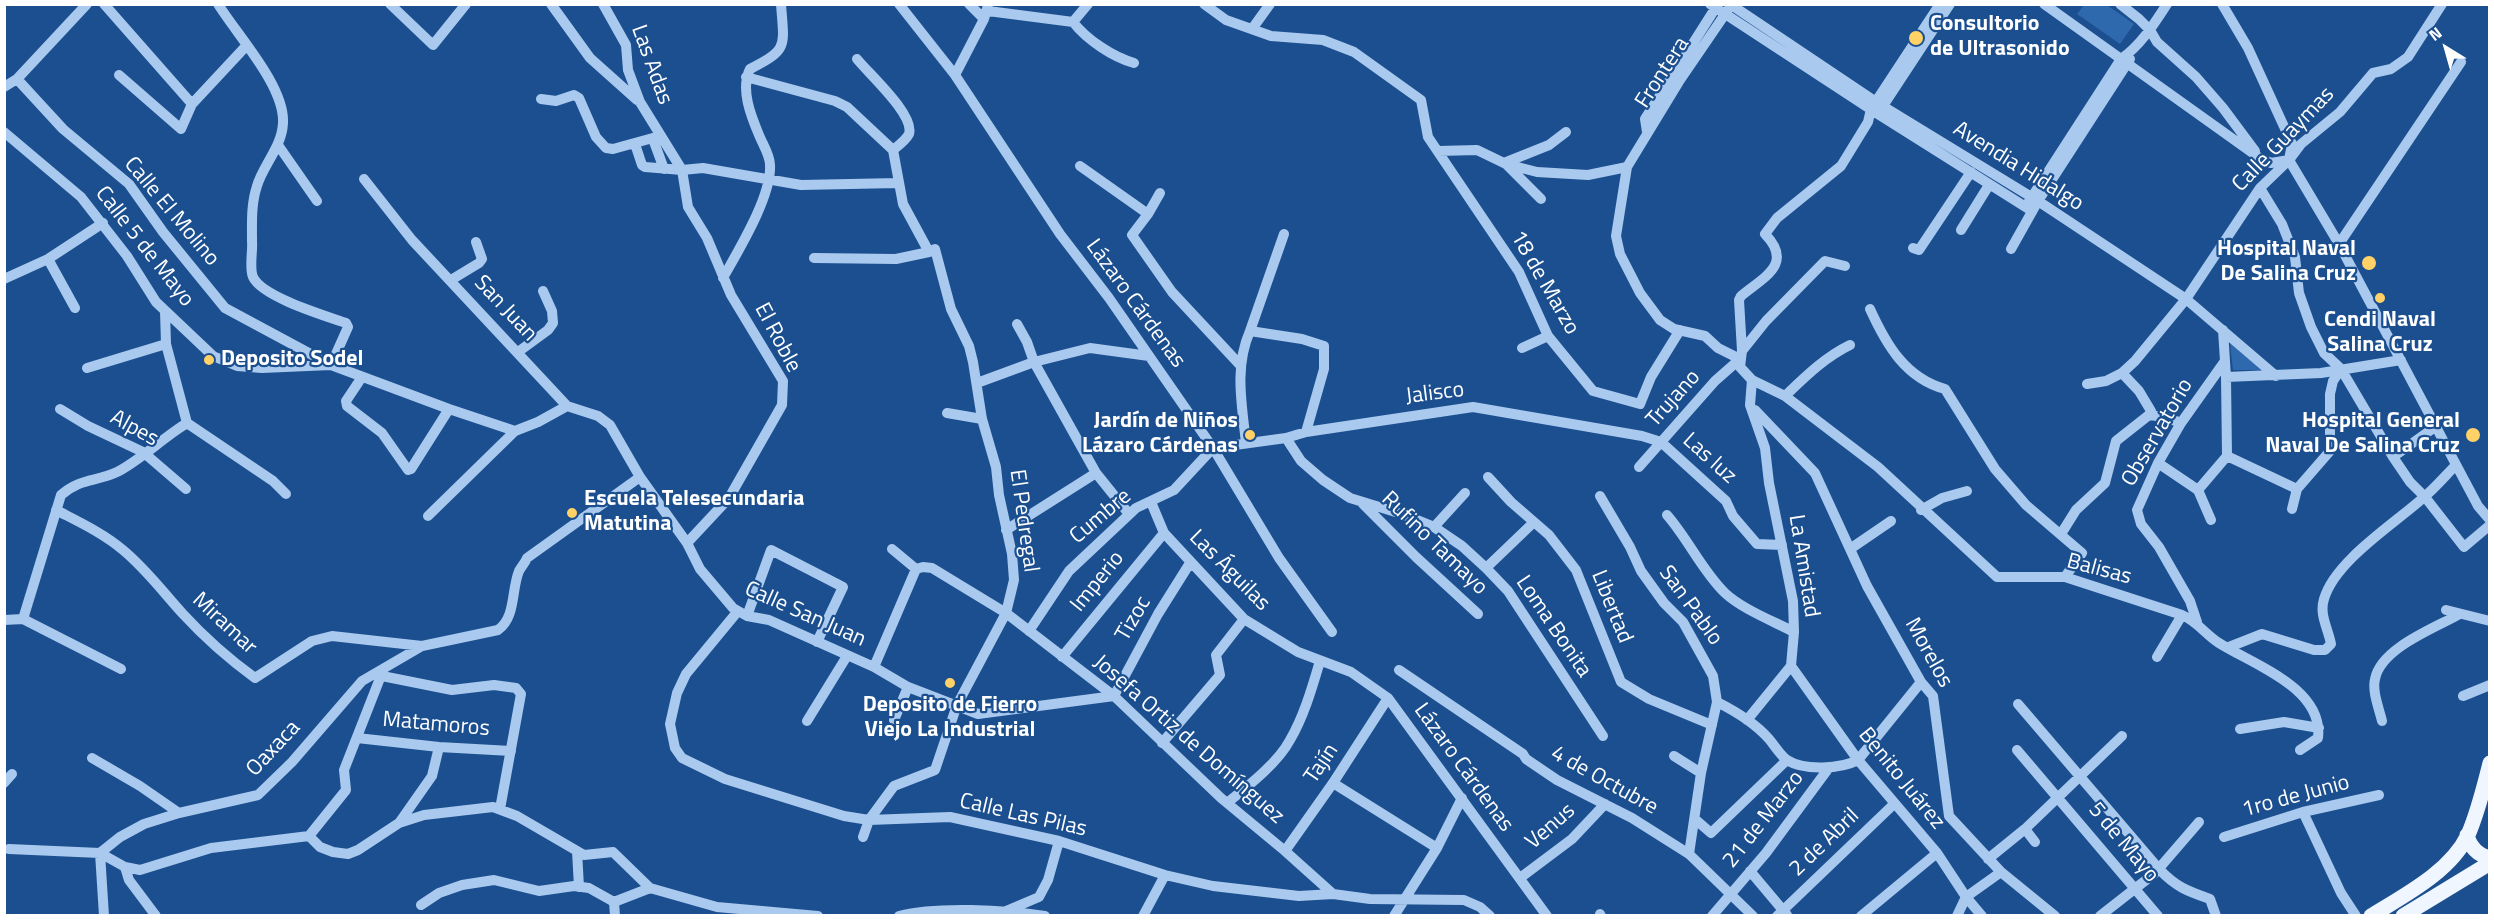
<!DOCTYPE html>
<meta charset="utf-8">
<style>
body{margin:0}
#map{position:relative;width:2494px;height:920px;overflow:hidden;background:#1b4f8f;font-family:"Titillium Web",sans-serif}
canvas{display:block}
.frame{position:absolute;inset:0;border:6px solid #fff;pointer-events:none}
.north{position:absolute;left:2416px;top:18px;width:60px;height:60px;-webkit-text-stroke:4px #1b4f8f;paint-order:stroke;rotate:323deg;font-size:16px;font-weight:700;line-height:24px;text-align:center;color:#fff}
.north::after{content:'';display:block;margin:auto;width:21px;height:27px;background:#fff;clip-path:polygon(50% 0,100% 100%,50% 72%,0 100%)}
</style>
<div id="map">
<canvas width="2494" height="920"></canvas>
<div class="frame"></div>
<div class="north">N</div>
</div>
<script>
const ctx = document.querySelector('canvas').getContext('2d');
ctx.lineJoin = 'round';
function fillPath(path, color) { ctx.fillStyle = color; ctx.fill(path, 'evenodd'); }
function strokePath(path, color, width, dash) { ctx.strokeStyle = color; ctx.lineWidth = width; ctx.lineCap = dash ? 'butt' : 'round'; ctx.setLineDash(dash || []); ctx.stroke(path); }
function label(font, color, halo, rows, align = 'center') {
  ctx.font = font + ' "Titillium Web",sans-serif'; ctx.lineWidth = 4.5; ctx.setLineDash([]); ctx.textBaseline = 'middle'; ctx.strokeStyle = halo; ctx.fillStyle = color; for (const [text, x, y, turn = 0] of rows) {
    ctx.save(); ctx.translate(x, y); ctx.rotate((+turn || 0) * Math.PI / 180); ctx.textAlign = isNaN(turn) ? turn : align; if (halo) ctx.strokeText(text, 0, 0); ctx.fillText(text, 0, 0); ctx.restore();
  }
}
fillPath(new Path2D(`
 M2084,5h23l27,19 -14,20 -43,-30z
 M2230,343l32,27h-29z`), '#2e69ad');
strokePath(new Path2D(`
 M104,4l88,100
 M390,4l43,41 33,-41
 M551,4l39,54 47,42
 M603,4l23,41 2,25 12,32 42,68 6,37 19,31 24,57 52,86 -1,24 -53,93 -42,45
 M899,4l56,71 105,159 49,64 104,150 66,110 53,74
 M969,4l15,15
 M1204,4l22,16 45,16 52,4 31,12 67,48 7,37 91,135 29,64 45,55 47,13 11,-27 29,-47
 M1710,4l168,110 154,97
 M1730,4l146,98 162,99 148,98 90,77
 M1732,4l-52,76 -53,87 -11,69 4,18 20,39 20,27 14,9 31,7 13,12 22,11
 M2044,4l217,155 10,4 18,-3
 M2120,4l19,15 11,11 7,12 39,35 27,31 32,43
 M2222,4l26,44 44,96 -3,16 50,84 139,262 12,14
 M988,11l85,11 15,-18
 M1073,22c14,18 40,35 61,41
 M1252,29l18,-25
 M857,59c12,15 58,56 52,75 -3,6 -11,12 -16,16
 M119,75l62,54 11,-25 55,-59
 M955,75l29,-56 4,-14
 M746,77l89,24 12,6 46,43
 M17,79l70,-75
 M4,87l13,-8 46,50 66,55 34,48 62,76 106,57 17,-38 -2,-4c-20,-7 -84,-26 -93,-46 -4,-9 0,-26 -1,-36 0,-19 -1,-37 5,-55 6,-21 25,-39 26,-63 2,-37 -46,-88 -65,-119
 M541,99l15,2 18,-6 5,3 17,39 10,11 7,1 47,-13
 M1879,112l71,-108
 M4,132l77,65 46,59 29,46 57,54 24,10 25,2 69,-3 118,44 66,22 23,-9 29,-16
 M1647,132l-2,-13 73,-115
 M653,139l11,30
 M635,144l7,21 3,2 37,3 21,-2 98,17 97,-2
 M278,145l39,56
 M1438,151l39,-1 29,14 35,35
 M1504,163l45,-18 17,-13
 M1506,164l31,8 51,3 39,-8
 M1080,166l68,48 -16,21 40,57 69,74
 M364,179l48,61 155,166 31,10 12,9 30,52 47,66 13,26 33,39 14,8 22,4 105,47 34,20 70,27 136,-18
 M2260,188l22,36 13,33 4,36 12,34 13,26 17,16 52,88 17,25 15,15 39,50 26,-22
 M2028,203l93,-144c20,-14 33,-35 46,-55
 M1148,214l12,-21
 M1961,230l28,-45
 M2339,244l122,-182
 M1913,248l6,2 52,-78
 M2011,249l27,-48 92,-142
 M814,258l82,1 33,-7
 M48,259l27,49
 M723,278c15,-27 49,-82 47,-113 0,-10 -7,-20 -11,-30 -8,-19 -19,-46 -9,-66 39,-20 34,-22 31,-65
 M4,279l44,-20 55,-36
 M451,280l28,-17 3,-4 -6,-17
 M1870,309c16,35 35,69 75,80l50,80 31,36 56,48 -17,24
 M1017,324l10,18 7,20 62,111 33,41
 M2223,330l3,47 1,79 70,33
 M1250,331l34,-97
 M1522,348l26,-12
 M1742,351l24,-30 59,-60 20,5
 M518,352l30,-22 5,-7 -1,-12 -9,-20
 M87,368l79,-24
 M2122,373l17,18 12,20 -2,4
 M362,377l-16,24 1,5 35,27 26,37 3,-1 38,-60
 M2226,377l95,-4 80,-13
 M1752,380l33,16 93,71 119,110h68l117,38c16,7 23,19 37,28 33,21 105,45 99,95l-18,12
 M977,383l57,-21 56,-14 59,8
 M2087,384l19,-3 16,-8 13,-12 51,-62 74,-111 29,-28 12,-16 39,-32 33,-39 18,-4 17,-12 34,-53
 M1785,396c20,-19 40,-39 65,-51
 M60,409l28,17 55,26 43,37
 M1755,410l60,63 52,113 54,96 12,14 16,120 52,56 54,44
 M947,413l35,6
 M187,423l86,58 13,13
 M1286,438l15,23 22,19 27,18 52,16 32,13 28,19 24,22 22,23 95,145
 M1246,443c-4,-38 -12,-76 4,-112l52,8 22,7v23l-18,63
 M1213,448l73,-10 20,-6 167,-25 169,29 19,6 65,59 7,15 24,28 25,1
 M2393,457l42,-30
 M2158,463l40,27
 M1639,467l76,-86 25,-22
 M1488,477l23,25 38,33 27,35 45,112 28,17 63,26
 M2297,489l33,-38v-57l3,-13 8,-12
 M2198,490l29,-34
 M2198,490l13,30
 M1600,496l30,51 11,24 23,32 19,19 30,54 4,26 -16,71 -12,81
 M1151,502l13,31 80,86 54,33 53,20 37,26 159,218
 M1363,504l53,53 62,57
 M2292,509l5,-20
 M56,510c23,12 47,23 67,40 23,19 40,42 60,64 22,24 46,45 72,64l57,-37 20,-5 90,10
 M1921,510l21,-12 25,-7
 M1667,515c21,24 36,57 58,78 17,16 48,28 69,39
 M428,516l87,-85
 M1434,527l31,-34
 M1006,530l90,-57
 M2061,534l15,-24 29,-27 11,-42 33,-26 16,2 16,6
 M892,549l24,20 7,-2 9,1 74,45 108,83 107,102 64,53 48,43
 M1850,549l41,-28
 M1486,568l48,-46
 M2446,610l44,11
 M738,611l-52,63 -9,19 -7,31 5,24 7,10 43,21 119,37 25,4 81,-3 109,24 106,34 48,11 86,10 34,-2 37,5 94,1 16,7 10,9
 M747,616l24,-66 72,37 -26,55
 M23,619l98,50
 M4,620l19,-1 38,-124c19,-17 35,-13 56,-23 22,-11 47,-35 70,-49l-21,-79 -1,-33
 M2197,622l-7,-21 -31,-54 -18,-23 -4,-14 21,-47 23,-40 44,-62
 M1029,631l40,-60 67,-63 38,-18 39,-42
 M2229,647l33,-13 52,16h11l6,-6c-3,-16 -12,-29 -7,-45 11,-38 70,-75 99,-101 12,-10 22,-22 33,-33
 M1062,657l102,-124
 M2157,657l25,-42
 M1791,666l67,94 79,93 29,44 16,19
 M874,667l42,-98
 M1399,670l124,84 3,5 31,21 75,38 57,36 64,62
 M382,676l70,14 42,-5 22,3 5,6 -21,115
 M1114,696l44,-82 32,-51
 M2463,696l27,-11
 M1717,702c18,9 38,21 52,37 6,7 11,16 18,21 17,11 54,9 71,0l63,-78
 M2018,704l141,165c17,18 28,22 51,30l6,17
 M894,720l14,-33
 M1747,720l44,-54 3,-34 -1,-31 -24,-118 -4,-35 -15,-43 2,-25 -12,-13 2,-16 -3,-51 2,-4c23,-19 53,-32 24,-62l12,-16 64,-52 27,-44 3,-13 69,-105
 M807,721l40,-65
 M2382,721c-3,-13 -10,-29 -7,-42 6,-31 60,-51 85,-65
 M2240,729l44,-7 35,6
 M357,738l82,9 72,4
 M1162,743l58,-68 -4,-20 28,-36
 M2017,750l141,166
 M1674,756l27,17
 M92,758l48,28 39,27
 M4,783l8,-9
 M1333,783l104,65
 M1227,803c20,-16 51,-40 63,-63 14,-24 22,-52 30,-79
 M2303,812l38,81 15,23
 M1696,820l15,13 76,-73
 M399,823l25,-8 69,-8 24,9 67,39 29,-3 37,36
 M2025,829l10,13
 M309,836l11,11 13,5 15,2 10,-4 41,-27 33,-47 7,-29
 M863,837l6,-17 25,-34 41,-16 22,-65 49,-92 8,-33 -2,-26 -13,-59 -3,-28 -14,-48 -9,-57 -4,-16 -18,-37 -16,-60 -6,3 -26,-48 -10,-54
 M2224,837l79,-25 76,-17
 M9,849l91,4 25,14 15,3 71,-22 98,-12 37,-46 -2,-20 40,-102
 M577,851l2,36
 M1285,851l48,-68 55,-85
 M100,853l20,-16 24,-13 35,-11 79,-18 34,-33 70,-81 60,-35 76,-16c18,-13 13,-39 21,-59 2,-4 6,-8 8,-13l113,-81
 M100,853l4,63
 M1988,859l37,-30 97,-93
 M125,867l4,13 27,36
 M1750,871l37,44
 M1520,878l52,-39 33,-35
 M614,902l36,-14 67,19 101,9
 M614,902l1,14
 M421,905l18,-12 23,-8 32,-5 45,11 35,-5 15,2 25,14
 M1006,911l33,-14 9,-17 11,-39
 M1600,914l1,2
 M899,916c37,-10 108,-6 146,0
 M1143,916l22,-41
 M1394,916l43,-68 25,-50
 M1712,916l54,-63 62,-84
 M1777,916l117,-112
 M1861,916l76,-63
 M1957,916l9,-19 35,-25
 M2100,916l55,-43 44,-51`), '#a9c9ee', 10);
strokePath(new Path2D(`
 M2467,835c3,12 11,20 23,23
 M2371,916c34,-21 79,-44 97,-81 10,-23 16,-48 22,-72
 M2403,916l87,-53`), '#f0f6ff', 15);
for (const [x, y, r, color] of [
 [1916,38,8,"#ffd166"],
 [2369,263,8,"#ffd166"],
 [2380,298,6,"#ffd166"],
 [209,360,6,"#ffd166"],
 [1250,435,6,"#ffd166"],
 [2473,435,8,"#ffd166"],
 [572,513,6,"#ffd166"],
 [950,683,6,"#ffd166"]
]) { const dot = new Path2D(); dot.arc(x, y, r, 0, 2 * Math.PI); ctx.fillStyle = color; ctx.fill(dot); strokePath(dot, '#1b4f8f', 2); }
label('bold 22px', '#fff', '#1b4f8f', [
 ["Consultorio",1930,25],
 ["de Ultrasonido",1930,50],
 ["Hospital Naval",2356,250,"right"],
 ["De Salina Cruz",2356,275,"right"],
 ["Cendi Naval",2380,321,"center"],
 ["Salina Cruz",2380,346,"center"],
 ["Deposito Sodel",221,360],
 ["Jardín de Niños",1238,422,"right"],
 ["Lázaro Cárdenas",1238,447,"right"],
 ["Hospital General",2460,422,"right"],
 ["Naval De Salina Cruz",2460,447,"right"],
 ["Escuela Telesecundaria",584,500],
 ["Matutina",584,525],
 ["Deposito de Fierro",950,706,"center"],
 ["Viejo La Industrial",950,731,"center"]
], 'left');
label('22px', '#fff', '#1b4f8f', [
 ["Las Adas",651,65,70],
 ["Frontera",1663,73,-57],
 ["Calle Guaymas",2284,140,-46],
 ["Avendia Hidalgo",2018,167,32],
 ["Calle El Molino",171,212,50],
 ["Calle 5 de Mayo",144,247,52],
 ["18 de Marzo",1544,283,60],
 ["Lázaro Cárdenas",1135,304,54],
 ["San Juan",505,309,47],
 ["El Roble",777,338,62],
 ["Jalisco",1435,394,-7],
 ["Trujano",1674,399,-48],
 ["Alpes",134,429,29],
 ["Observatorio",2158,433,-60],
 ["Las luz",1709,459,42],
 ["Cumbre",1101,517,-40],
 ["El Pedregal",1023,521,82],
 ["Rufino Tamayo",1434,544,44],
 ["La Amistad",1803,566,81],
 ["Balisas",2099,570,15],
 ["Las Águilas",1229,571,45],
 ["Imperio",1098,582,-51],
 ["San Pablo",1690,606,54],
 ["Libertad",1611,607,68],
 ["Calle San Juan",805,615,24],
 ["Tizoc",1134,619,-60],
 ["Miramar",224,624,43],
 ["Loma Bonita",1553,627,56],
 ["Morelos",1928,653,61],
 ["Matamoros",436,725,5],
 ["Josefa Ortiz de Domínguez",1188,740,41],
 ["Oaxaca",274,749,-47],
 ["Tajín",1322,764,-56],
 ["Lázaro Cárdenas",1463,768,54],
 ["Benito Juárez",1901,779,51],
 ["4 de Octubre",1604,781,29],
 ["1ro de Junio",2296,797,-15],
 ["Calle Las Pilas",1023,816,13],
 ["21 de Marzo",1764,820,-52],
 ["Venus",1551,827,-41],
 ["2 de Abril",1825,843,-44],
 ["5 de Mayo",2123,843,50]
]);
</script>
